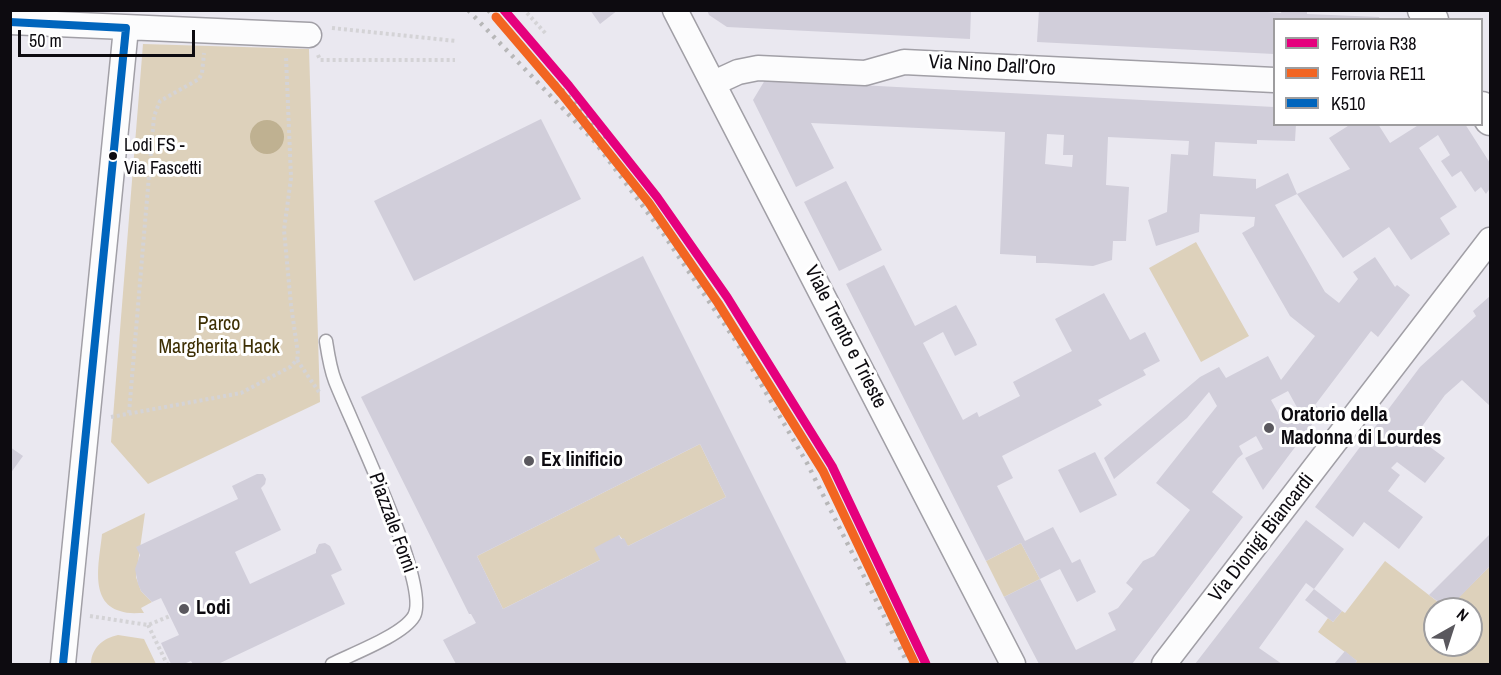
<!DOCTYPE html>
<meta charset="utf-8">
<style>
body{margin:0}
#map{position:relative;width:1501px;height:675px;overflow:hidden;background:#eae8f0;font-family:"Archivo Narrow",sans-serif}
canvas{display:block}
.frame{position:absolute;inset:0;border:12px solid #0d0b10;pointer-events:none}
.legend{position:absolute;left:1273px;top:18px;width:210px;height:108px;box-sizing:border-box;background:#fff;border:2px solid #9e9d9f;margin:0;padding:8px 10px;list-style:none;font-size:18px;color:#0d0b10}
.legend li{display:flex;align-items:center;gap:12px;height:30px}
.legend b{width:30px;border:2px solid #9e9d9f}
.north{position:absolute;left:1423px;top:597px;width:60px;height:60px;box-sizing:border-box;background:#fff;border:2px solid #9e9d9f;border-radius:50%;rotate:39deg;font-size:16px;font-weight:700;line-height:24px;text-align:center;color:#0d0b10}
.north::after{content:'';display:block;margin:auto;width:21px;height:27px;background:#5a585e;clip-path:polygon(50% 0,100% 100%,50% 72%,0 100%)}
.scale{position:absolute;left:18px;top:30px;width:177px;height:27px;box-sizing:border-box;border:3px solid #0d0b10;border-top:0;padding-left:8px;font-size:18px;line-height:21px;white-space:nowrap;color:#0d0b10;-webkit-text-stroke:4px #fff;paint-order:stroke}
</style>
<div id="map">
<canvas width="1501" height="675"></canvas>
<div class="frame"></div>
<ul class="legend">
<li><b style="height:8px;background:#e5007d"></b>Ferrovia R38</li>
<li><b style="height:8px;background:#f26522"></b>Ferrovia RE11</li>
<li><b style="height:8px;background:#0065bd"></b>K510</li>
</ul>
<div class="north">N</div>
<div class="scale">50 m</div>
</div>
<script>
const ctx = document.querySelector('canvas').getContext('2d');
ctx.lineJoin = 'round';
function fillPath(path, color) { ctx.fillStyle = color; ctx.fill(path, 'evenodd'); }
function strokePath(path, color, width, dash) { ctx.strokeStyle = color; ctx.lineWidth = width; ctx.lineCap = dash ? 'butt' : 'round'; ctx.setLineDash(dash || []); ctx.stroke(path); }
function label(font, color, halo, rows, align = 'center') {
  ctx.font = font + ' "Archivo Narrow",sans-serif'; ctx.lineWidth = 6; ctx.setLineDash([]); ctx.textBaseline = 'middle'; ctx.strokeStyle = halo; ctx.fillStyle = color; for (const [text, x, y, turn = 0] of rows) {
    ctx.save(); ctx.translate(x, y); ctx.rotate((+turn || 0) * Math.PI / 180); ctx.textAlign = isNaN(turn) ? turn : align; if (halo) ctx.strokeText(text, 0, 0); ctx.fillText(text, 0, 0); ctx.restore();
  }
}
fillPath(new Path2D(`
 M143,44l166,5 11,353 -172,82 -37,-42z
 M1196,242l53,94 -48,26 -52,-94z
 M700,444l26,53 -98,49 -9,-11 -19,25 -97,49 -26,-53z
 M145,513l-9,64 5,14 11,11 -11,6 3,5c-8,0 -17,1 -24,-2 -32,-9 -20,-53 -18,-77z
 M1021,543l19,36 -36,18 -18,-36z
 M1385,561l62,48 43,-43v98h-135l2,-3 -39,-29 10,-14 5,4 9,-11 3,2zM1435,609h36v36h-36z
 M118,635l26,4 12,25 -65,-1c1,-15 12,-25 27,-28z`), '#ddd1bb');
fillPath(new Path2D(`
 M250 137a17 17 0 1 1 34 0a17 17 0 1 1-34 0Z`), '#bfb191');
fillPath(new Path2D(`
 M590,10h28l-18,14z
 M707,10h264l-1,29 -243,-12 -18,-12z
 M1039,10h201l41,3 1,-3h25v4l72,3 1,3h-106v34l-237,-12z
 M765,80l509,27v17h22l-1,17 -38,-1v4l-42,-2 -2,34 43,3v10l32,-16 9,21 -22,11 50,87 14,11 19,-24 -5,-7 22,-15 20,30 2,-2 13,10 -32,42 -7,-6 -56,74 7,6 -59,79 -18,-32 18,-9 -7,-13 -17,10 4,8 -5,4 -26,34 31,25 -111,147h-93l-35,-67 36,-18 36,71 40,-20 -8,-17 10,-5 15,-19 -7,-6 17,-22 11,-5 36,-46 -34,-27 61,-77 -8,-14 -22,26 -73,61 -10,-21 96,-81 19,-10 7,11 42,-22 13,24 34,-44 -25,-20 -48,-83 12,-7 1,-9 -55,-3 -1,18 -43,14 -8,-26 19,-8 4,-58 17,1 1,-14 -81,-4 -2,48 23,2 -3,54h-13l-1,19 -19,6 -48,-3h-9v-7l-36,-2 5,-122 -194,-9 23,45 -38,19 -43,-87zM1047,134l17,1 -1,20h10l-1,12 -27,-3zM1288,391l11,20 -17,9 -11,-20z
 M541,119l40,80 -167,82 -40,-80z
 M1351,124h27l12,19 30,-19h45l25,39v25l-4,6 -5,-7 -6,5 -14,-21 -9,6 -11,-16 9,-6 -12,-20 -19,13 38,59 -17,11 10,16 -39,26 -22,-33 -46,31 -46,-64 53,-25 -21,-31z
 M846,181l36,69 -43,21 -35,-69z
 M643,256l204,408h-391l-13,-24 33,-17 -5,-9h-2l-108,-217zM700,444l26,53 -98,49 -4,-8 -3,1 -2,-4 -25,13 6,12 -97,49 -26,-53z
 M884,265l31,61 41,-21 19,35 2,5 -22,11 -12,-24 -20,11 40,77 14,-8 2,5 41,-21 -7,-14 59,-31 -17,-32 49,-26 26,47 15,-8 15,29 -17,9 3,5 -48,25 4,5 -100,51 11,22 -16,8 28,55 28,-14 19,36 8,-4 16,33 -19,10 -17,-33 -20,10 -19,-36 -35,18 -140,-277z
 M1490,296v110l-28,-26 -17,15 -30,41 30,22 -20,25 -28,-21 -6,6 9,7 -12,16 35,26 -24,32 -35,-27 -11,15 -38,-30 105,-140 56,-51 -3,-5z
 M10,447l13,9 -13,18z
 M1095,452l22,43 -37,18 -22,-43z
 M257,474h6l3,5 -1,5 -4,4 20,42 -46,22 15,32 66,-31v-3l3,-6 6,-1 5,3 12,24 -11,5 14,29 -127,60h-25l-2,-3 -5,2 1,1h-16l-10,-21 18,-8 -18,-37 -9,4 -11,-11 -3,-7 -3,-15 5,-14 -4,-8 102,-48 -6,-13z
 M1306,520l38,29 -30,40 -8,-6 -47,65 23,16h-87z
 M1490,534v32l-42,43 -19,-14z
 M1314,589l28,22 -9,11 -28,-22z
 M1345,651l12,10 -2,3h-21z`), '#d1ceda');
const service = new Path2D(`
 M326,341c2,13 4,27 9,40 15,39 96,204 79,235 -11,19 -62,38 -82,48`);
const minor = new Path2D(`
 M675,10l338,654
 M10,22l299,13
 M714,83l24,-11 20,-4 107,5 39,-11 370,18
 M63,664l63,-636
 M1164,664l326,-424`);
const tertiary = new Path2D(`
 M1423,10l10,10
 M1482,107l8,13`);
strokePath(service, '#a19fa6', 15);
strokePath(minor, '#a19fa6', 27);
strokePath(tertiary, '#a19fa6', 33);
strokePath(new Path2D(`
 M527,13l20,22
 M332,28l124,13
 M318,55l2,5h135
 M297,360l22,32
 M129,413l25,-297 6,-15 39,-22 3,-6 2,-20
 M111,417l130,-24 49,-26 7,-7 1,-6 -7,-49 -7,-75 7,-52 -5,-121
 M90,616l58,9 22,-9
 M148,625l19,39`), '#d4d3d6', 4, [3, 3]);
strokePath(service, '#fcfcfd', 12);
strokePath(minor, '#fcfcfd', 24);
strokePath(tertiary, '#fcfcfd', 30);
strokePath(new Path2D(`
 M468,10l127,132 67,90 75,111 70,120 101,201
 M488,10l140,151`), '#b7b7b8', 4.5, [3, 6]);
strokePath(new Path2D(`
 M10,22l116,6 -63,636`), '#0065bd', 8);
strokePath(new Path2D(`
 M504,10l65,76 88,111 70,100 105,169 94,198`), '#e5007d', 9);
strokePath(new Path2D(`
 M496,17l65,76 88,110 69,100 105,168 92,193`), '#f26522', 9);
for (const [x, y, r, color] of [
 [113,156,5,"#0d0b10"],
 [1269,428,6,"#5a585e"],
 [529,461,6,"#5a585e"],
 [184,609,6,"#5a585e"]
]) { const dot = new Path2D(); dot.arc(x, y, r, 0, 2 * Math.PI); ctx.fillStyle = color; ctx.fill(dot); strokePath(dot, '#fff', 2); }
label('18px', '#0d0b10', '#fff', [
 ["Lodi FS -",124,146],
 ["Via Fascetti",124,169]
], 'left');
label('20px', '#0d0b10', '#fff', [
 ["Via Nino Dall’Oro",992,66,3],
 ["Viale Trento e Trieste",845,337,63],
 ["Piazzale Forni",392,523,70],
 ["Via Dionigi Biancardi",1262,538,-52]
]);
label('20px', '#3d2f04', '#fff', [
 ["Parco",219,325],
 ["Margherita Hack",219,348]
]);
label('bold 20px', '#0d0b10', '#fff', [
 ["Oratorio della",1281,416],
 ["Madonna di Lourdes",1281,439],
 ["Ex linificio",541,461],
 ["Lodi",196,609]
], 'left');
</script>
